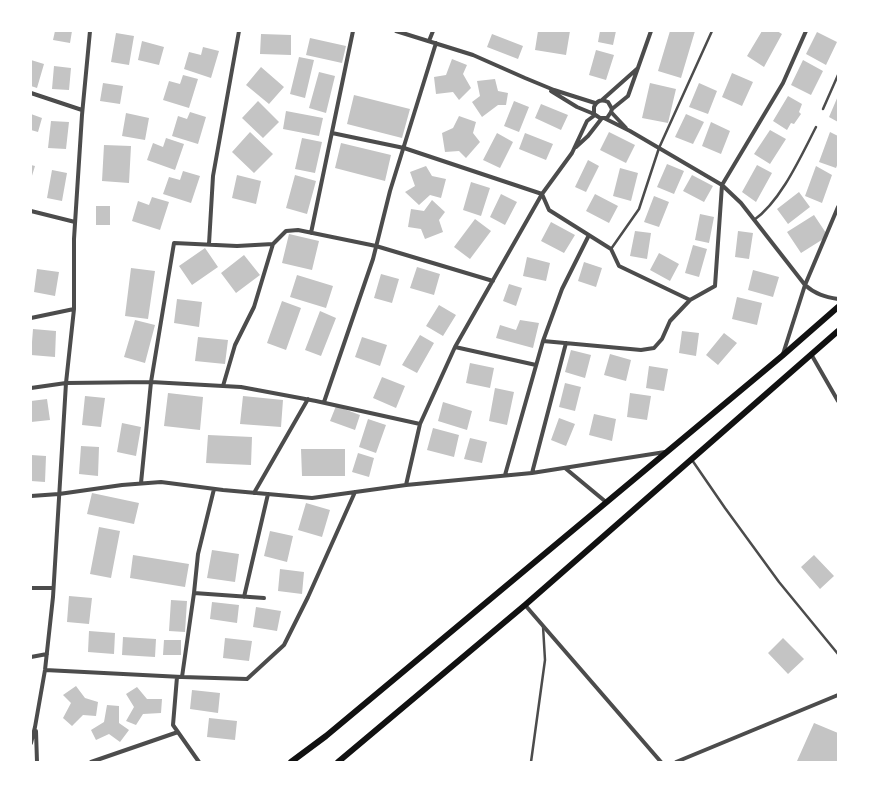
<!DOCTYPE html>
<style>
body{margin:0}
#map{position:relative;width:869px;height:793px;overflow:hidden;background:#fff;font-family:Arial,sans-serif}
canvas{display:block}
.frame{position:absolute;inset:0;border:32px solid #fff;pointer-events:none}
</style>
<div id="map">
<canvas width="869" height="793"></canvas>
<div class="frame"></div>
</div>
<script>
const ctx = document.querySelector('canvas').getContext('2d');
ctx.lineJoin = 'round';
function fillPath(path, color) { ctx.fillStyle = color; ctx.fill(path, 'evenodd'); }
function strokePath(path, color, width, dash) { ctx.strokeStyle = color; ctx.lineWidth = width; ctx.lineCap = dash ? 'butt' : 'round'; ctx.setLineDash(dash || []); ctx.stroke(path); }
fillPath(new Path2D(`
 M55,31h17l-2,12 -17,-3z
 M538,31h32l-4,24 -31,-5z
 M600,31h16l-3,14 -15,-3z
 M670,31h25l-14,47 -23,-7z
 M762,31h15l5,3 -18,33 -17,-11z
 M817,32l20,10 -11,23 -20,-11z
 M116,33l18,3 -5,29 -18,-3z
 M261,34l30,1v20l-31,-1z
 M492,34l31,12 -5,13 -31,-12z
 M310,38l36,8 -4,17 -36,-8z
 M142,41l22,6 -5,18 -21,-5z
 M203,47l16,4 -8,27 -27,-9 5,-17 12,3z
 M596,50l18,5 -8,25 -17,-5z
 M299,57l15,3 -9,38 -15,-4z
 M452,59l15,6 -4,9 8,14 -12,12 -6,-8 -17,2 -2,-17 12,-2z
 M31,60l13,4 -7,24 -6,-2z
 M803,60l20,11 -12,24 -20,-10z
 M54,66l17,2 -2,22 -17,-1z
 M261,67l23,20 -15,17 -23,-19z
 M319,72l16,4 -9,37 -17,-5z
 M732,73l21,9 -11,24 -20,-9z
 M183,75l15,4 -9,29 -26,-8 6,-19 11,3z
 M495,79l3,12 10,2 -2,12h-8l-16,12 -10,-15 8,-6 -3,-15z
 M103,83l20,3 -3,18 -20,-3z
 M650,83l26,6 -8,34 -26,-5z
 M699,83l18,8 -9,23 -19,-7z
 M354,95l56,14 -8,29 -55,-14z
 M788,96l14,8 -3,8 2,2 -7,10 -3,-1 -4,7 -14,-9z
 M838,96v26l-9,-5z
 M258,101l21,21 -16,16 -21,-20z
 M514,101l15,6 -10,25 -15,-6z
 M541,104l27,11 -7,15 -26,-12z
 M286,111l37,7 -4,18 -36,-7z
 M190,112l16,5 -8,27 -26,-8 6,-20 9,3z
 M126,113l23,5 -4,22 -23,-4z
 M31,114l11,4 -4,14 -7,-2z
 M686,114l18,8 -11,22 -18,-7z
 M459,116l17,6 -3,11 7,9 -14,16 -7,-7 -14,1 -3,-19 11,-5z
 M51,121l18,1 -3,27 -18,-1z
 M711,122l19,9 -9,23 -19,-8z
 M770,130l16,9 -16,25 -16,-10z
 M250,132l23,22 -19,19 -22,-21z
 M609,132l26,13 -9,18 -26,-13z
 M830,132l8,4v27l-2,5 -17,-6z
 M497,133l16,9 -13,26 -17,-8z
 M525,133l28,11 -7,16 -27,-11z
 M166,138l18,6 -9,26 -28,-10 6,-17 10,4z
 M302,138l20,4 -7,31 -20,-4z
 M341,143l50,12 -6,26 -50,-13z
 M104,145l27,1 -2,37 -27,-2z
 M588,160l11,6 -13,26 -11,-5z
 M667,164l17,7 -10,23 -17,-7z
 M31,165l4,1 -4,13z
 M757,165l15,8 -16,29 -14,-10z
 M426,166l6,10 14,3 -5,19 -11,-3 -11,10 -14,-13 10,-6 -5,-14z
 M816,166l16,9 -10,28 -17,-7z
 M620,168l18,5 -7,28 -18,-5z
 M52,170l15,3 -5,28 -15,-3z
 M183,171l17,5 -9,27 -28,-9 6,-17 11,3z
 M237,175l24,6 -5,23 -24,-6z
 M295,175l21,6 -9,33 -21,-6z
 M692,175l21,11 -9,16 -21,-11z
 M471,182l19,6 -9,28 -18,-6z
 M799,192l11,15 -22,17 -11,-15z
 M501,194l16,8 -12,23 -15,-8z
 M595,194l23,12 -9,17 -23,-12z
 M654,196l15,6 -10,25 -15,-5z
 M152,197l17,5 -9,28 -28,-9 6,-20 11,4z
 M432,200l13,12 -6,8 4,12 -18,7 -4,-10 -13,-2 3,-18 13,2z
 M96,206h14v19h-14z
 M700,214l14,3 -5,26 -14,-3z
 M814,215l14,21 -27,17 -14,-21z
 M475,219l16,12 -21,28 -16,-12z
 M551,222l24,13 -11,18 -23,-12z
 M635,231l16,2 -4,26 -17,-3z
 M738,231l15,2 -4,26 -14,-2z
 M289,234l30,7 -7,29 -30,-7z
 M693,245l14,4 -8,28 -14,-4z
 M205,248l13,19 -26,18 -13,-19z
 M659,253l20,11 -9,17 -20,-11z
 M244,255l16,20 -24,18 -15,-20z
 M527,257l23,6 -4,18 -23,-5z
 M584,262l18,6 -6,19 -18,-6z
 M417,267l23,7 -6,21 -24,-7z
 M131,268l24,3 -7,48 -23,-3z
 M37,269l22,3 -4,24 -21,-4z
 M753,270l26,7 -6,20 -25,-7z
 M381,274l18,5 -7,24 -18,-5z
 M297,275l36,11 -7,22 -36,-11z
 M509,284l13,4 -6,18 -13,-5z
 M737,297l25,6 -5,22 -25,-6z
 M177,299l25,3 -3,25 -25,-4z
 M282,301l19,7 -15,42 -19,-7z
 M439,305l17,10 -13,21 -17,-10z
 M320,311l16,7 -15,38 -16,-6z
 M135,320l20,5 -10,38 -21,-6z
 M520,320l19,3 -6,25 -37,-10 4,-13 16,5z
 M33,329l23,2 -1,26 -24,-2z
 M682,331l17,2 -3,23 -17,-3z
 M724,333l13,10 -19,22 -12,-10z
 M420,335l14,8 -17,30 -15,-8z
 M198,337l30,3 -3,24 -30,-3z
 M362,337l25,8 -7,21 -25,-9z
 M571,350l20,5 -6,23 -20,-6z
 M610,354l21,6 -5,21 -22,-6z
 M470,363l24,5 -4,20 -24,-5z
 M649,366l19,3 -4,22 -18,-3z
 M382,377l23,9 -9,22 -23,-10z
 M565,383l16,4 -6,24 -16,-4z
 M495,388l19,4 -7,33 -18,-4z
 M168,393l35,4 -3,33 -36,-4z
 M630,393l21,3 -4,24 -20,-3z
 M85,396l20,2 -4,29 -19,-2z
 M243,396l40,4 -2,27 -41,-3z
 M47,399l3,21 -19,2v-21z
 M443,402l29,9 -5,19 -29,-9z
 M336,406l24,9 -5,15 -25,-9z
 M594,414l22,5 -4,22 -23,-6z
 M559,418l16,6 -9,22 -15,-6z
 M368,419l18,6 -10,28 -17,-6z
 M122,423l19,4 -5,29 -19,-4z
 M433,428l26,7 -5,22 -27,-7z
 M208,435l44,2 -1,28 -45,-2z
 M470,438l17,4 -5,21 -18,-4z
 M81,446l18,1 -1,29 -19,-2z
 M301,449h44v27h-43z
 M358,453l16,5 -5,19 -17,-5z
 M31,455l15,1 -1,26 -14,-1z
 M92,493l47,10 -5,21 -47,-10z
 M306,503l24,7 -8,27 -24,-7z
 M99,527l21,4 -9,47 -21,-4z
 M270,531l23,5 -6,26 -23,-6z
 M212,550l27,4 -4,28 -28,-4z
 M133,555l56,9 -4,23 -55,-9z
 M814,555l20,21 -14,13 -19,-22z
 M280,569l24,3 -2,22 -24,-3z
 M69,596l23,2 -3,26 -22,-2z
 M171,600l16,1 -2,31 -16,-1z
 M212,602l27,3 -2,18 -27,-4z
 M256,607l25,4 -4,20 -24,-4z
 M89,631l26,2 -1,21 -26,-2z
 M123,637l33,2 -1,18 -33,-2z
 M225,638l27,3 -3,20 -26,-3z
 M783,638l21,21 -16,15 -20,-21z
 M164,640h17v15h-18z
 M76,686l9,12 13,4 -2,14 -13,-1 -11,11 -9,-8 8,-15 -8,-8z
 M137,687l10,12h15l-1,14 -18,1 -7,11 -10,-4 8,-14 -8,-13z
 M192,690l28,3 -2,20 -28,-4z
 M107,705l12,1v17l10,7 -9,12 -11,-8 -13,6 -5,-10 13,-8z
 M209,718l28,3 -2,19 -28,-3z
 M814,723l24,10v29h-38l-3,-1z`), '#c4c4c4');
strokePath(new Path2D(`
 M823,109l15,-34
 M754,220c27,-19 47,-64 62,-93
 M611,249l28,-40 20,-61 53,-117
 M692,460l33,48 54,74 59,72
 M531,762l14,-102 -2,-34`), '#4c4c4c', 2.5);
strokePath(new Path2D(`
 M396,31l77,24 52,23 29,12 41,13
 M429,41l4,-10
 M551,91l26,16 17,7
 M31,93l51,17
 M602,100l36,-32
 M612,109l16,-13 23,-65
 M611,112l-4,6h-7l-6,-4v-7c3,-7 8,-8 14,-5l4,7 -1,3 15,16
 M604,118l26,13 92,54 19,18 64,82c10,9 20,12 33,14
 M332,133l72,15 138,46 7,16 62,39 8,17 71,34
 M576,147l12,-11 14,-18
 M31,211l44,11
 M311,233l42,-202
 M209,244l4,-68 26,-145
 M31,318l43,-9
 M543,341l98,9 13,-2 8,-9 8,-18 20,-21 25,-14 7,-101 61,-102 23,-52
 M455,347l81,18
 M783,354l22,-69 33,-78
 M811,354l27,47
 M223,386l12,-41 19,-38 19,-63
 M31,388l35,-5 85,-1 90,5 75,14 104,23
 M324,402l49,-143 17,-68 46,-148
 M565,468l41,34
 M532,473l34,-130
 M505,475l38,-134 19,-52 27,-54
 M141,483l10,-101 23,-139 63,3 36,-2 13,-13 12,-1 78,16 117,35
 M406,485l14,-61 35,-77 87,-153 30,-41 15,-32 8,-6
 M254,493l54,-94
 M31,496l28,-2 63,-9 39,-3 62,8 89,8 94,-13 126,-12 133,-21
 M31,588h22
 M194,593l70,5
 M244,597l24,-103
 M525,605l136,157
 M31,657l16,-3
 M45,670l137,7 65,2 37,-34 24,-48 47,-105
 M177,677l-4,48 26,37
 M182,677l12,-84 4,-39 16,-65
 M36,731l1,31
 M31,743l4,-16 10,-57 8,-73 13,-214 8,-74v-70l8,-124 8,-84
 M91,762l87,-30
 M676,762l162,-67`), '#4c4c4c', 4);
strokePath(new Path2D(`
 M291,762l35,-26 456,-380 56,-49
 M338,762l187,-157 313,-274`), '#111', 6);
</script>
